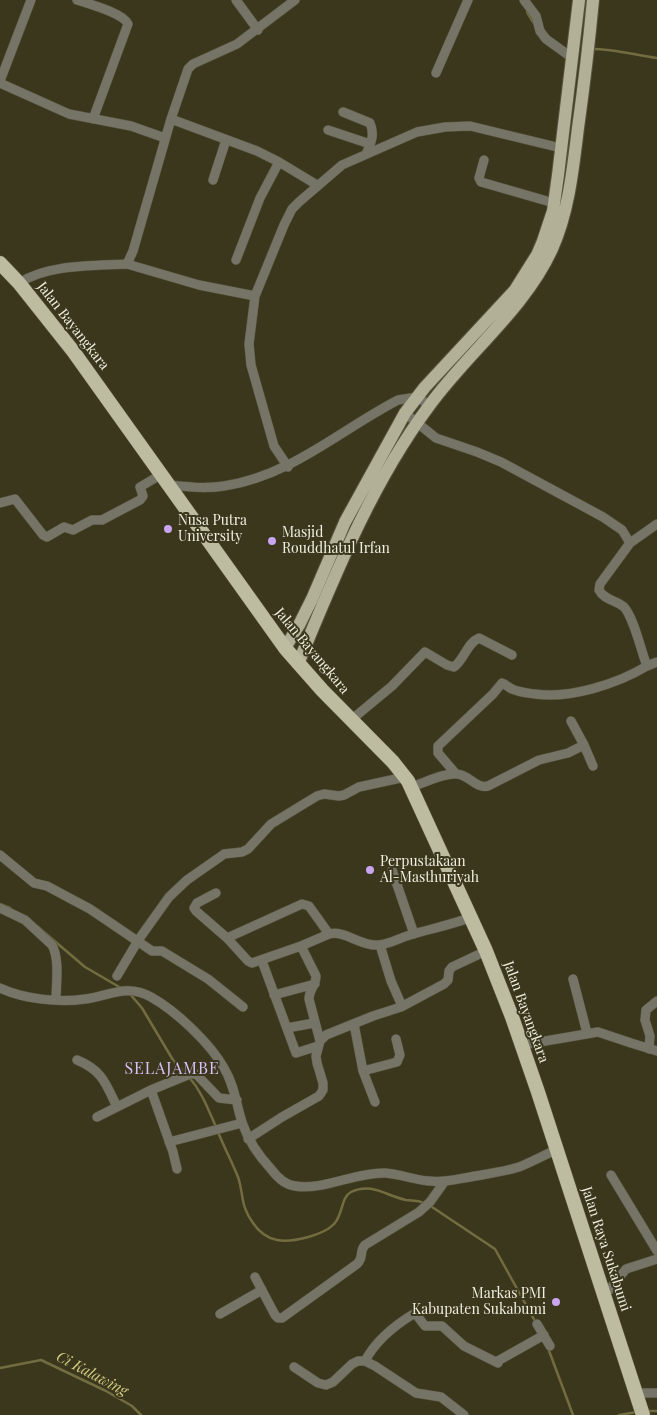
<!DOCTYPE html>
<style>
body{margin:0}
canvas{display:block;background:#3a371d}
</style>
<canvas width="657" height="1415"></canvas>
<script>
const ctx = document.querySelector('canvas').getContext('2d');
ctx.lineJoin = 'round';
function strokePath(path, color, width, dash) { ctx.strokeStyle = color; ctx.lineWidth = width; ctx.lineCap = dash ? 'butt' : 'round'; ctx.setLineDash(dash || []); ctx.stroke(path); }
function label(font, color, halo, rows, align = 'center') {
  ctx.font = font + ' "Playfair Display",serif'; ctx.lineWidth = 4; ctx.setLineDash([]); ctx.textBaseline = 'middle'; ctx.strokeStyle = halo; ctx.fillStyle = color; for (const [text, x, y, turn = 0] of rows) {
    ctx.save(); ctx.translate(x, y); ctx.rotate((+turn || 0) * Math.PI / 180); ctx.textAlign = isNaN(turn) ? turn : align; if (halo) ctx.strokeText(text, 0, 0); ctx.fillText(text, 0, 0); ctx.restore();
  }
}
strokePath(new Path2D(`
 M527,12l6,10
 M592,49c22,0 43,6 65,9
 M0,904l10,4
 M37,926l48,41 36,21
 M130,994l12,14 31,52 12,13
 M189,1077c13,15 19,32 27,50
 M218,1132c6,15 14,30 20,45 6,18 2,28 15,46 6,9 14,15 24,17 15,3 47,-5 57,-16 9,-9 7,-27 17,-32 21,-10 35,4 55,8 6,1 11,0 18,3
 M429,1205l66,44 41,74
 M548,1348l25,67
 M0,1368l41,-8 65,31 26,15 9,9
 M648,1411h9
 M619,1415l18,-3`), '#726d40', 2.5);
const minor = new Path2D(`
 M77,0c12,4 46,13 51,24l-35,95
 M236,0l22,30
 M524,0l12,16 4,15 6,8 25,18
 M436,73l32,-73
 M0,81l31,-81
 M0,83l69,31 62,12 34,12
 M343,112l27,11c5,11 1,21 -4,31
 M171,119l86,32 22,11 38,23
 M328,130l42,14
 M484,160l-5,18 2,4 73,21
 M213,180l13,-40
 M236,260l24,-62 19,-36
 M127,264l72,21 56,11
 M19,283c30,-19 73,-17 108,-19l6,-13 38,-132 17,-50 5,-5 44,-20 58,-44
 M405,413l31,25 41,14 24,10 102,55 19,13 8,13 -30,41 -1,6c5,10 17,10 25,17 10,11 17,44 23,59l10,-4
 M288,467l-14,-21 -23,-81 -2,-21 6,-48 29,-71 8,-16 7,-7 43,-37 75,-33 28,-5 25,-1 91,22
 M170,485c18,2 36,4 54,1 67,-10 116,-56 174,-86l19,-3 12,8
 M0,503l15,-4 28,36 4,2 17,-10 9,3 19,-10h10l38,-20 3,-4 -3,-9 22,-13
 M630,543l27,-19
 M351,720l41,-34 33,-34 22,13 7,2c10,-7 13,-24 25,-29l33,17
 M571,721l13,24 9,21
 M456,774l-18,-21v-7l55,-52 9,-11c4,1 5,4 10,6 6,3 15,4 23,5 35,5 82,-10 112,-28
 M411,787c14,-4 31,-14 45,-13 13,0 19,15 32,12l51,-26 29,-7 16,-8
 M0,855l34,28 13,3 43,23 62,42h10l46,28 35,28
 M392,870l22,64
 M216,893l-19,10 -3,5 2,3 31,27 75,-34 7,2 20,28c16,-4 31,12 48,11 11,0 22,-7 33,-10 20,-6 40,-10 59,-17
 M0,908l25,12 27,25c8,15 4,38 4,55
 M227,938l21,23 4,2 49,-17
 M380,945l11,36 11,25
 M262,961l34,92 22,-7
 M117,976l22,-37 30,-42 18,-17 33,-23 4,-3 18,-2 6,-3 23,-25 46,-28 7,-2 15,2 5,-1 15,-8 46,-10
 M573,979l14,54
 M0,988c24,11 59,15 85,11 24,-3 42,-16 66,-2 25,14 59,46 73,71 11,18 12,37 19,57 6,17 16,31 28,44 6,8 14,16 24,17 27,5 61,-14 90,-13 15,1 29,7 44,8 15,2 28,-2 41,-4 16,-3 33,-5 49,-10 13,-5 25,-12 37,-17
 M274,995l41,-11
 M354,1024l9,47 12,31
 M287,1028l27,-5
 M320,1041l6,-6 47,-19 28,-9 43,-23 4,-4 1,-9 3,-4 34,-16
 M522,1045l76,-13 33,11 26,8
 M649,1049l1,-13 -5,-16 1,-10 11,-9
 M77,1060c25,10 29,24 40,47
 M363,1071l34,-9 3,-7 -4,-16
 M151,1090l22,62 4,17
 M97,1117l54,-27 39,-16h6l23,24 18,2
 M248,1139l34,-22 37,-21 4,-6v-7l-6,-20 -1,-7 4,-15 -11,-42c0,-9 7,-14 7,-23l-15,-30 28,-12
 M169,1142l73,-19
 M611,1175l46,76
 M255,1277l20,38 3,3h4l75,-54c7,-6 2,-13 8,-19l54,-33 11,-10 15,-21
 M603,1294l6,-4 17,-21 31,-10
 M220,1314l42,-24
 M537,1324l13,22
 M365,1361c11,-21 30,-36 50,-48l10,13h17l22,20 34,17
 M496,1362l48,-27
 M294,1367l24,16 8,2 7,-3 19,-18 6,-3h7l10,5 41,27 25,4 23,18
 M635,1393h22`);
const primary = new Path2D(`
 M285,648l14,-23 13,-26 33,-77 60,-109 20,-26 90,-97 22,-35 6,-14 10,-30 5,-36 21,-175
 M298,664c37,-89 73,-180 131,-258 39,-54 95,-96 123,-157 17,-38 21,-81 26,-121 6,-43 11,-85 15,-128`);
const trunk = new Path2D(`
 M0,263l19,20 54,68 212,297 37,42 71,72 15,19 78,170 26,66 26,75 105,323`);
strokePath(minor, '#57543c', 10);
strokePath(primary, '#57543c', 14);
strokePath(trunk, '#57543c', 15);
strokePath(minor, '#757467', 9);
strokePath(primary, '#b2b097', 12);
strokePath(trunk, '#bebca0', 14);
for (const [x, y, r, color] of [
 [168,529,5,"#c8a5ee"],
 [272,541,5,"#c8a5ee"],
 [370,870,5,"#c8a5ee"],
 [556,1302,5,"#c8a5ee"]
]) { const dot = new Path2D(); dot.arc(x, y, r, 0, 2 * Math.PI); ctx.fillStyle = color; ctx.fill(dot); strokePath(dot, '#3a371d', 2); }
label('14px', '#f0efdf', '#3a371d', [
 ["Jalan Bayangkara",73,326,52],
 ["Jalan Bayangkara",312,651,50],
 ["Jalan Bayangkara",526,1012,70],
 ["Jalan Raya Sukabumi",606,1249,72]
]);
label('14px', '#f0efdf', '#3a371d', [
 ["Nusa Putra",178,521],
 ["University",178,537],
 ["Masjid",282,533],
 ["Rouddhatul Irfan",282,549],
 ["Perpustakaan",380,862],
 ["Al-Masthuriyah",380,878],
 ["Markas PMI",546,1294,"right"],
 ["Kabupaten Sukabumi",546,1310,"right"]
], 'left');
label('italic 15px', '#d3cb82', '#3a371d', [
 ["Ci Kalawing",92,1374,28]
]);
ctx.letterSpacing = '1px';
label('16px', '#d9c0f7', '#3a371d', [
 ["SELAJAMBE",172,1069]
]);
ctx.letterSpacing = '0px';
</script>
